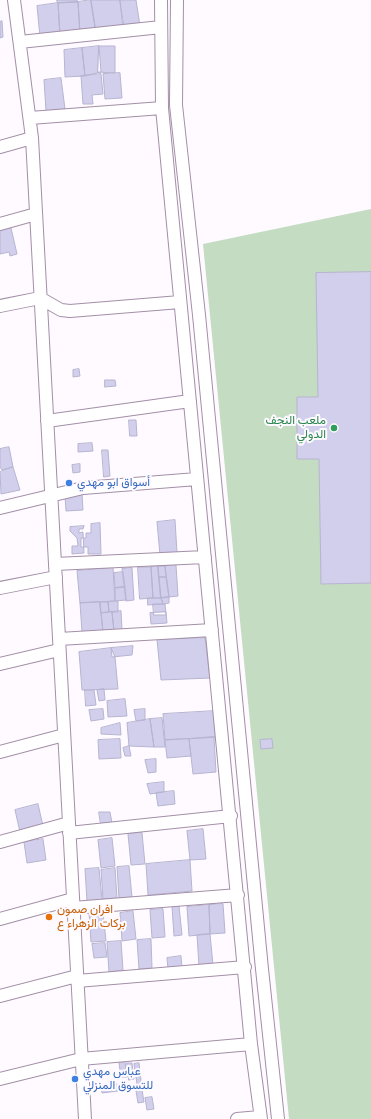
<!DOCTYPE html>
<meta charset="utf-8">
<style>
body{margin:0}
canvas{display:block;background:#fefaff}
</style>
<canvas width="371" height="1119"></canvas>
<script>
const ctx = document.querySelector('canvas').getContext('2d');
ctx.lineJoin = 'round';
function fillPath(path, color) { ctx.fillStyle = color; ctx.fill(path, 'evenodd'); }
function strokePath(path, color, width, dash) { ctx.strokeStyle = color; ctx.lineWidth = width; ctx.lineCap = dash ? 'butt' : 'round'; ctx.setLineDash(dash || []); ctx.stroke(path); }
function label(font, color, halo, rows, align = 'center') {
  ctx.font = font + ' "Archivo Narrow",Vazirmatn,sans-serif'; ctx.lineWidth = 4; ctx.setLineDash([]); ctx.textBaseline = 'middle'; ctx.strokeStyle = halo; ctx.fillStyle = color; for (const [text, x, y, turn = 0] of rows) {
    ctx.save(); ctx.translate(x, y); ctx.rotate((+turn || 0) * Math.PI / 180); ctx.textAlign = isNaN(turn) ? turn : align; if (halo) ctx.strokeText(text, 0, 0); ctx.fillText(text, 0, 0); ctx.restore();
  }
}
fillPath(new Path2D(`
 M371,209v910h-82l-86,-875z`), '#c4dcc2');
const building = new Path2D(`
 M57,0h20l1,2 -20,1z
 M91,0l5,32 -16,2 -2,-32z
 M91,0h29l3,29 -27,3z
 M120,0h16l4,26 -15,3z
 M78,2l2,32 -20,1 -2,-32z
 M58,3l2,32 -20,2 -3,-31z
 M2,21l1,16 -3,1v-16z
 M99,46l2,26 -16,4 -3,-28z
 M99,46h16v27l-17,-1z
 M82,48l3,28 -20,1 -1,-27z
 M120,73l2,25 -17,1 -2,-25z
 M101,74l2,20 -11,1 1,9h-10l-2,-28z
 M61,78l4,31 -19,2 -2,-31z
 M11,228l6,26 -7,2 -1,-4 -9,2v-23z
 M371,272v311l-50,1 -2,-125h-22v-62h21l-2,-124z
 M79,369l1,7 -7,1v-7z
 M105,380h10l1,6 -11,1z
 M129,420h7l1,16h-7z
 M92,443l1,8 -15,1v-8z
 M9,447l4,20 -11,3 -2,-3v-18z
 M102,450h6l2,26 -6,1z
 M80,464v8l-7,1 -1,-8z
 M13,467l7,23 -19,4 -1,-22z
 M82,494l1,16 -17,1 -1,-15z
 M175,520l2,33 -17,2 -3,-33z
 M100,523l1,31h-13v-7h-7v-9h5v-5h5v-9z
 M84,526l-1,3h-4v4l4,-1 1,21 -12,1v-8h6l-1,-8 -7,-7v-4z
 M176,565l2,31 -9,1 -4,-31z
 M158,566l3,32h-8l-2,-31z
 M158,566h7l1,11h-7z
 M138,567h13l2,31 -13,1z
 M113,568l2,33 -35,2 -3,-32z
 M132,568l2,32 -8,1 -4,-32z
 M123,572l2,15 -10,1 -1,-15z
 M159,577h7l3,20 -8,1z
 M125,587l1,13 -11,1v-13z
 M169,597v6l-6,1 -2,-6z
 M148,598h13l2,6 -15,1z
 M115,601h3v11h-9l-1,-10z
 M100,602l3,30h-21l-2,-29z
 M100,602h8l1,10 -8,1z
 M153,604h12l1,11h-12z
 M121,611l1,19 -8,1 -2,-19z
 M112,612l2,19 -11,1 -2,-19z
 M166,612l1,11 -16,1 -1,-11z
 M205,638l5,40 -49,2 -4,-40z
 M133,646l-1,9 -20,2 -1,-9z
 M111,648l4,9 3,32 -36,1 -3,-38z
 M104,689l1,11 -6,1 -2,-11z
 M85,690h9l2,15 -10,1z
 M125,699l2,17 -19,1 -1,-16z
 M103,709l1,10 -13,2 -2,-11z
 M145,709v11l-9,1 -2,-11z
 M215,711l3,26 -53,3 -2,-26z
 M162,718l3,29h-11l-4,-28z
 M150,719l4,28 -25,-1 -2,-23z
 M120,723l1,12 -20,-1v-6z
 M214,737l2,35 -23,2 -4,-35z
 M120,739l1,19 -22,1 -1,-19z
 M189,739l2,17 -24,2 -2,-18z
 M272,739l1,9 -12,1 -1,-9z
 M129,746l2,10h-6l-2,-8z
 M156,759v13l-8,1 -3,-13z
 M164,782v10l-14,2 -3,-10z
 M174,791l1,13 -17,2 -2,-13z
 M38,804l5,22 -23,6 -5,-22z
 M99,812h11l2,11 -11,1z
 M203,829l3,30 -16,1 -3,-29z
 M142,833l3,31 -14,1 -3,-31z
 M112,838l3,28 -14,2 -3,-28z
 M43,839l3,21 -19,3 -3,-21z
 M190,860l2,31 -44,4 -2,-31z
 M129,866l3,31 -13,1 -2,-31z
 M99,868l3,32 -15,1 -2,-32z
 M115,868l2,30 -14,1 -2,-29z
 M223,904l2,29 -15,1 -1,-29z
 M209,905l1,29 -21,2 -2,-29z
 M179,906l3,29 -8,1 -2,-29z
 M163,909l2,28 -13,1 -2,-28z
 M133,911l3,28 -14,2 -2,-28z
 M103,912l3,29 -15,1 -2,-29z
 M210,934l3,31 -14,1 -2,-31z
 M151,939l1,29 -13,1 -2,-29z
 M121,941l2,29 -14,2 -2,-30z
 M105,943l2,14 -13,1 -2,-14z
 M181,956l1,12 -14,1 -1,-11z
 M125,1062l2,15h-6l-2,-14z
 M127,1063h5l2,16 -5,1z
 M139,1063l2,17 -1,4h-3l-3,-20z
 M117,1084l1,7 -16,2 -1,-7z
 M142,1090l2,12 -6,1 -2,-12z
 M152,1097l2,12 -7,1 -2,-12z`);
fillPath(building, '#d2cfed');
strokePath(building, '#b7b4d1', 1);
const minor = new Path2D(`
 M14,0l18,138 53,981
 M161,0l1,108 89,936 10,75
 M177,0l-1,105 23,210 63,654 16,150
 M20,42l141,-15
 M30,118l132,-10
 M0,147l32,-9
 M0,224l36,-10
 M0,306l40,-8 21,12 9,1 110,-9
 M47,421l143,-20
 M0,508l83,-20 114,-9
 M55,564l150,-7
 M0,588l56,-11
 M59,639l153,-9
 M0,664l59,-14
 M0,752l64,-17
 M69,833l162,-17
 M0,842l69,-19
 M73,908l165,-13
 M0,919l73,-20
 M77,981l168,-14
 M0,996l77,-20
 M0,1079l81,-20 170,-15
 M237,1119l23,-2`);
strokePath(minor, '#a38fa7', 14);
strokePath(minor, '#fff', 12);
for (const [x, y, r, color] of [
 [334,428,4,"#2e9e5b"],
 [69,483,4,"#3f7fe0"],
 [49,917,4,"#e8710a"],
 [75,1079,4,"#3f7fe0"]
]) { const dot = new Path2D(); dot.arc(x, y, r, 0, 2 * Math.PI); ctx.fillStyle = color; ctx.fill(dot); strokePath(dot, '#fefaff', 1.5); }
label('12px', '#27864d', '#fefaff', [
 ["ملعب النجف",326,421],
 ["الدولي",326,435]
], 'right');
label('12px', '#366cbe', '#fefaff', [
 ["أسواق ابو مهدي",77,483],
 ["عباس مهدي",83,1072],
 ["للتسوق المنزلي",83,1086]
], 'left');
label('12px', '#c56008', '#fefaff', [
 ["افران صمون",57,910],
 ["بركات الزهراء ع",57,924]
], 'left');
</script>
